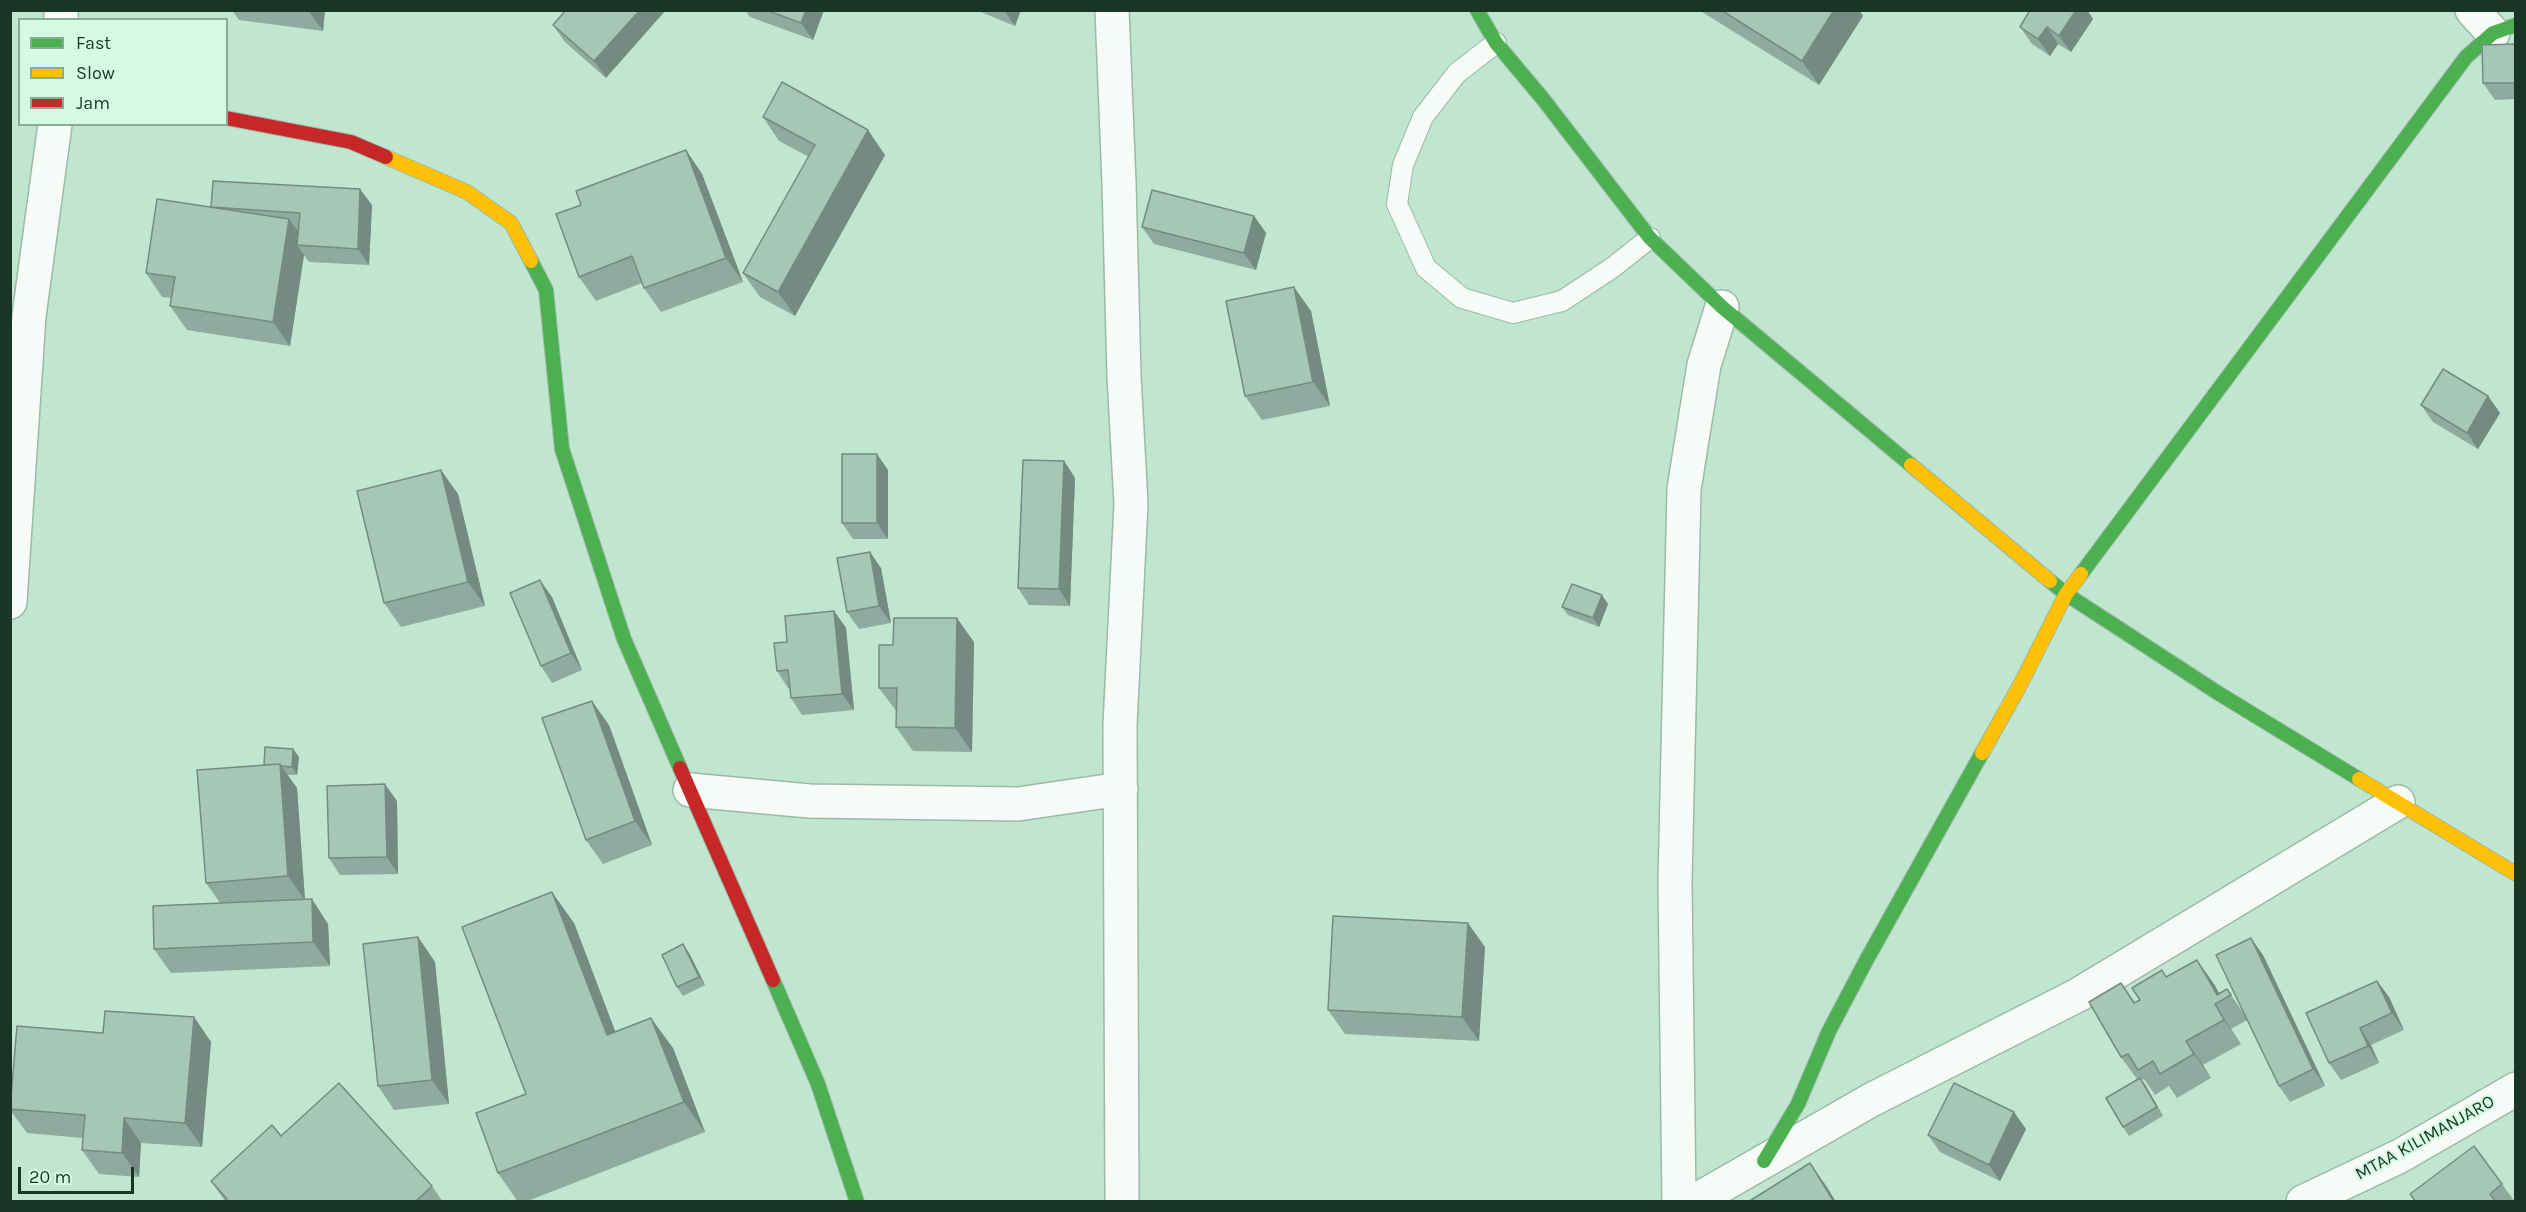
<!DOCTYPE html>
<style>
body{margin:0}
#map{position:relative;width:2526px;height:1212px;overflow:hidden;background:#c1e6cf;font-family:Karla,sans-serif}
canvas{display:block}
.frame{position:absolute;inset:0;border:12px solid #193525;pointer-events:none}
.legend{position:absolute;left:18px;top:18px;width:210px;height:108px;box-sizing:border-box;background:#d4fbe2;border:2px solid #89ac96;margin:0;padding:8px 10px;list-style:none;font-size:18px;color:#193525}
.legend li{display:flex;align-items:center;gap:12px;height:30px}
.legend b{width:30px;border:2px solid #89ac96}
.scale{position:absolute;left:18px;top:1167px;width:116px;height:27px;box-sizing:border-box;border:3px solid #193525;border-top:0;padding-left:8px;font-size:18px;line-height:21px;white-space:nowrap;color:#193525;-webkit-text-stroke:4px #d4fbe2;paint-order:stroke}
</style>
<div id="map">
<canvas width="2526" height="1212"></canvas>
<div class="frame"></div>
<ul class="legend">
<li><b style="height:8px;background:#4caf50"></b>Fast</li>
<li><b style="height:8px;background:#ffc107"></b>Slow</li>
<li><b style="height:8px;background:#c62828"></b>Jam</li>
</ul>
<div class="scale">20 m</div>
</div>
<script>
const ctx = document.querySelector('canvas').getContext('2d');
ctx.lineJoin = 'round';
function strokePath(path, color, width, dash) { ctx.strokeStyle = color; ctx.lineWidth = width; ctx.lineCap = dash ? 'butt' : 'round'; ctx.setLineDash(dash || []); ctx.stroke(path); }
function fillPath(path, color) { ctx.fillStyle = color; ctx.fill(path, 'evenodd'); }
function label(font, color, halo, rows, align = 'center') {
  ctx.font = font + ' Karla,sans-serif'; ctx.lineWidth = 4.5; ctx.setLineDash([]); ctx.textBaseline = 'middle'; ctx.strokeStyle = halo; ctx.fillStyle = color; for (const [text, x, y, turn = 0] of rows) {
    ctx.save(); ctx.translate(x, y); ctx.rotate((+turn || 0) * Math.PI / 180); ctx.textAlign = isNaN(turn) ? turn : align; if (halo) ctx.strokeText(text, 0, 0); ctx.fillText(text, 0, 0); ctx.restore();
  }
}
const lane = new Path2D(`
 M1496,43l-39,30 -34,44 -20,48 -6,39 29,64 36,30 51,15 49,-12 50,-33 38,-30`);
const street = new Path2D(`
 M1112,10l7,173 5,193 7,128 -11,221 2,477
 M2472,10l21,23
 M61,20v-10
 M10,602l19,-286 26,-192
 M690,790l119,11 209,3 103,-15
 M1679,1202l-4,-320 9,-393 20,-124 18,-58
 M1693,1202l178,-102 207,-105 320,-193
 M2303,1202l97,-46 116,-67`);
const fast = new Path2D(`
 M1477,10l19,33 47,56 107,139 72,69 189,158
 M531,261l15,29 16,159 62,190 56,129
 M2081,574l385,-517 27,-24 23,-8
 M2050,581l16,13 152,99 141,86
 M773,980l45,104 39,118
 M1764,1161l34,-57 31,-73 38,-72 115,-206`);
const slow = new Path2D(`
 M386,157l81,35 44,31 20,38
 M1911,465l139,116
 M1982,753l37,-66 47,-93 15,-20
 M2359,779l157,95`);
const jam = new Path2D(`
 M226,118l125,24 35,15
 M680,768l93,212`);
strokePath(lane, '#9cb9a7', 22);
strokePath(street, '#9cb9a7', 36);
strokePath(fast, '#9cb9a7', 16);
strokePath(slow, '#9cb9a7', 16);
strokePath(jam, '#9cb9a7', 16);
strokePath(lane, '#f6fbf8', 20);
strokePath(street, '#f6fbf8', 33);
strokePath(fast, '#4caf50', 14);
strokePath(slow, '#ffc107', 14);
strokePath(jam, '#c62828', 14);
fillPath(new Path2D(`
 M232,10h93l-2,21 -84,-11z
 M566,10l40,68 -41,-36 -12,-17z
 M745,10h79l-11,30 -63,-23z
 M976,10h45l-6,16z
 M1699,10h160l4,6 -44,69z
 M2030,10h57l6,9 -22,33 -13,-8 -8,12 -18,-12 -12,-17z
 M2516,44v55l-21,1 -12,-17z
 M763,117l122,38 -90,161 -35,-19 -17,-24 66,-116 -30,-16z
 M686,150l16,24 41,108 -82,30 -17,-24 -2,-5 -46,18 -17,-24 2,-72z
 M372,205l-3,60 -60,-3 -5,-7 -14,91 -103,-16 -17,-24 2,-8 -10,-1 -16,-24 65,-66z
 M1254,216l12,17 -10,37 -102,-26 -12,-17z
 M1311,311l19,95 -68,14 -17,-24z
 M2488,396l12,17 -22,36 -45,-27 -12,-17z
 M1064,461l11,17 -5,128 -41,-1 -11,-17z
 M888,470v69h-35l-11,-16z
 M458,494l27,112 -84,21 -17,-24z
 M881,568l10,55 -32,6 -12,-17z
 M552,597l30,73 -30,13 -11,-17z
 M1608,604l-9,23 -31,-12 -6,-8z
 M834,611l12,17 8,82 -52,5 -11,-17 -1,-10h-2l-11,-17 10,-29z
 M974,642l-2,110 -59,-1 -17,-24 1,-15 -18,-24 14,-43z
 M609,725l43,120 -49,19 -17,-24z
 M293,749l6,8 -2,18h-10l10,13 8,112 23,24 2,42 -159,7 -17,-24 66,-46 -14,-20 58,-118z
 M397,801l1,73 -58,1 -11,-17z
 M574,923l41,108 58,17 32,84 -180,70h-7l-20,-29 28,-79z
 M418,937l17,25 14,142 -55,6 -16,-24z
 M683,944l6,9 16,32 -22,11 -6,-9z
 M1485,947l-6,94 -134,-7 -17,-24z
 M2263,955l62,131 -35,16 -11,-16 -32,-66 -16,9 10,15 -38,21 8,13 -34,20 -8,-12 -14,9 -11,-16 -3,1 22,36 -34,20 -6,-9 14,-48 -16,-22 14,-55 5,-2 22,-30 5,7 30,-17 17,24 5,9 8,-4 17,25z
 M2377,981l12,16 15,33 -33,15 8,18 -38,17 -12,-17z
 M194,1017l17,25 -9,105 -61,-4 -2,34 -40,-3 -17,-24 1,-12 -56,-5 -17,-23v-8l93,-69z
 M2026,1129l-26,52 -60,-29 -12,-17z
 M281,1136l151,50 11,16h-219l1,-1 -14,-20z
 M2502,1184l13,18h-99z`), '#8faa9e');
fillPath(new Path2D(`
 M308,10h17l-2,21z
 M640,10h26l-60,68 -12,-17z
 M806,10h18l-11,30 -12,-17z
 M1004,10h17l-6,16z
 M1834,10h25l4,6 -44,69 -17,-24z
 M2076,10h11l6,9 -22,33 -12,-16z
 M2047,27l11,17 -8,12 -12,-17z
 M868,130l17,25 -90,161 -17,-24z
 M686,150l16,24 41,108 -17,-24z
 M360,189l12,16 -3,60 -11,-16z
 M1254,216l12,17 -10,37 -12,-17z
 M289,219l17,24 -9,2 7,10 -14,91 -17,-24z
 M1294,287l17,24 19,95 -17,-24z
 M2488,396l12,17 -22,36 -11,-16z
 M877,454l11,16v69l-11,-16z
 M1064,461l11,17 -5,128 -11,-17z
 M441,470l17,24 27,112 -17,-24z
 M870,552l11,16 10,55 -12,-17z
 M540,580l12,17 30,73 -11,-17z
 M1602,595l6,9 -9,23 -6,-9z
 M834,611l12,17 8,82 -12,-16z
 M957,618l17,24 -2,110 -17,-24z
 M592,701l17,24 43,120 -17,-24z
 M293,749l6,8 -2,18 -5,-8z
 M280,764l17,24 8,112 -17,-24z
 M385,784l12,17 1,73 -11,-17z
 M552,892l22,31 54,142 -21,-30z
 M312,899l16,25 2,42 -17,-24z
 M1468,923l17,24 -6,94 -17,-24z
 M418,937l17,25 14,142 -17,-24z
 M2251,938l12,17 62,131 -12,-17z
 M683,944l6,9 16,32 -6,-8z
 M2197,960l17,24 9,16 -6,-5z
 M2377,981l12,16 15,33 -12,-17z
 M2121,983l17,24 -4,-4z
 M2215,1004l16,25 10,15 -17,-24z
 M194,1017l17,25 -9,105 -17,-24z
 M651,1018l22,30 32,84 -21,-30z
 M2360,1028l11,17 8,18 -11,-17z
 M2186,1041l17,24 8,13 -17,-24z
 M2140,1078l6,8 17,30 -6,-9z
 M2014,1112l12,17 -26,52 -11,-16z
 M124,1118l17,25 -2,34 -17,-24z
 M1810,1163l17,24 9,15h-2z`), '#748b81');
const building = new Path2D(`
 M566,10h74l-46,51 -41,-36z
 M766,10h40l-5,13z
 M1721,10h113l-32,51z
 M2030,10h46l-17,26 -12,-9 -9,12 -18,-12z
 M2516,44v39h-33l-1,-38z
 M782,82l86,48 -90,162 -35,-19 72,-128 -52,-28z
 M686,150l40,108 -82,30 -12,-32 -53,21 -23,-63 25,-9 -5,-14z
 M213,181l147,8 -2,60 -61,-4 3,-32 -89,-6z
 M1152,190l102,26 -10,37 -102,-26z
 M157,199l132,20 -16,103 -103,-16 5,-29 -29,-4z
 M1294,287l19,95 -68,14 -19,-95z
 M2443,369l45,27 -21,37 -46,-28z
 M842,454h35v69h-35z
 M1023,460l41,1 -5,128 -41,-1z
 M441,470l27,112 -84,21 -27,-112z
 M870,552l9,54 -32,6 -10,-54z
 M540,580l31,73 -30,13 -31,-73z
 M1572,584l30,11 -9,23 -31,-11z
 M834,611l8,83 -51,4 -3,-28 -11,1 -3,-28 13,-1 -2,-26z
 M894,618h63l-2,110 -59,-1 1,-39h-18v-43h14z
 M592,701l43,120 -49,19 -44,-122z
 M265,747l28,2 -1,18 -11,-1 -1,-2 -16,1z
 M280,764l8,112 -82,7 -9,-113z
 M385,784l2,73 -58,1 -2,-72z
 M552,892l55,143 44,-17 33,84 -186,71 -22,-60 50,-19 -64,-167z
 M312,899l1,43 -159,7 -1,-43z
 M1333,916l135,7 -6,94 -134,-7z
 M418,937l14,143 -54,6 -15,-142z
 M2251,938l62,131 -34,17 -63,-131z
 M683,944l16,33 -22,10 -15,-32z
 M2197,960l20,35 10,-6 4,6 -16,9 9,16 -38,21 8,13 -34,20 -7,-13 -15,9 -10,-16 -7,3 -32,-55 32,-19 13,20 6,-3 -8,-12 30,-18 4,7z
 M2377,981l15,32 -32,15 8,18 -39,17 -23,-50z
 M105,1011l89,6 -9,106 -61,-5 -2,35 -40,-3 3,-35 -75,-6 7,-83 86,7z
 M2140,1078l17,29 -34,20 -17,-29z
 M339,1083l93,103 -17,16h-191l3,-3 -16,-18 61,-56 9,11z
 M1954,1083l60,29 -25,53 -61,-30z
 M2474,1146l28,38 -12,10 6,8h-80l-6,-8z
 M1810,1163l24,39h-86z`);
fillPath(building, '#a6c6b8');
strokePath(building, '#748b81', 1.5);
label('18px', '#193525', '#d4fbe2', [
 ["MTAA KILIMANJARO",2425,1138,-29]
]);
</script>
